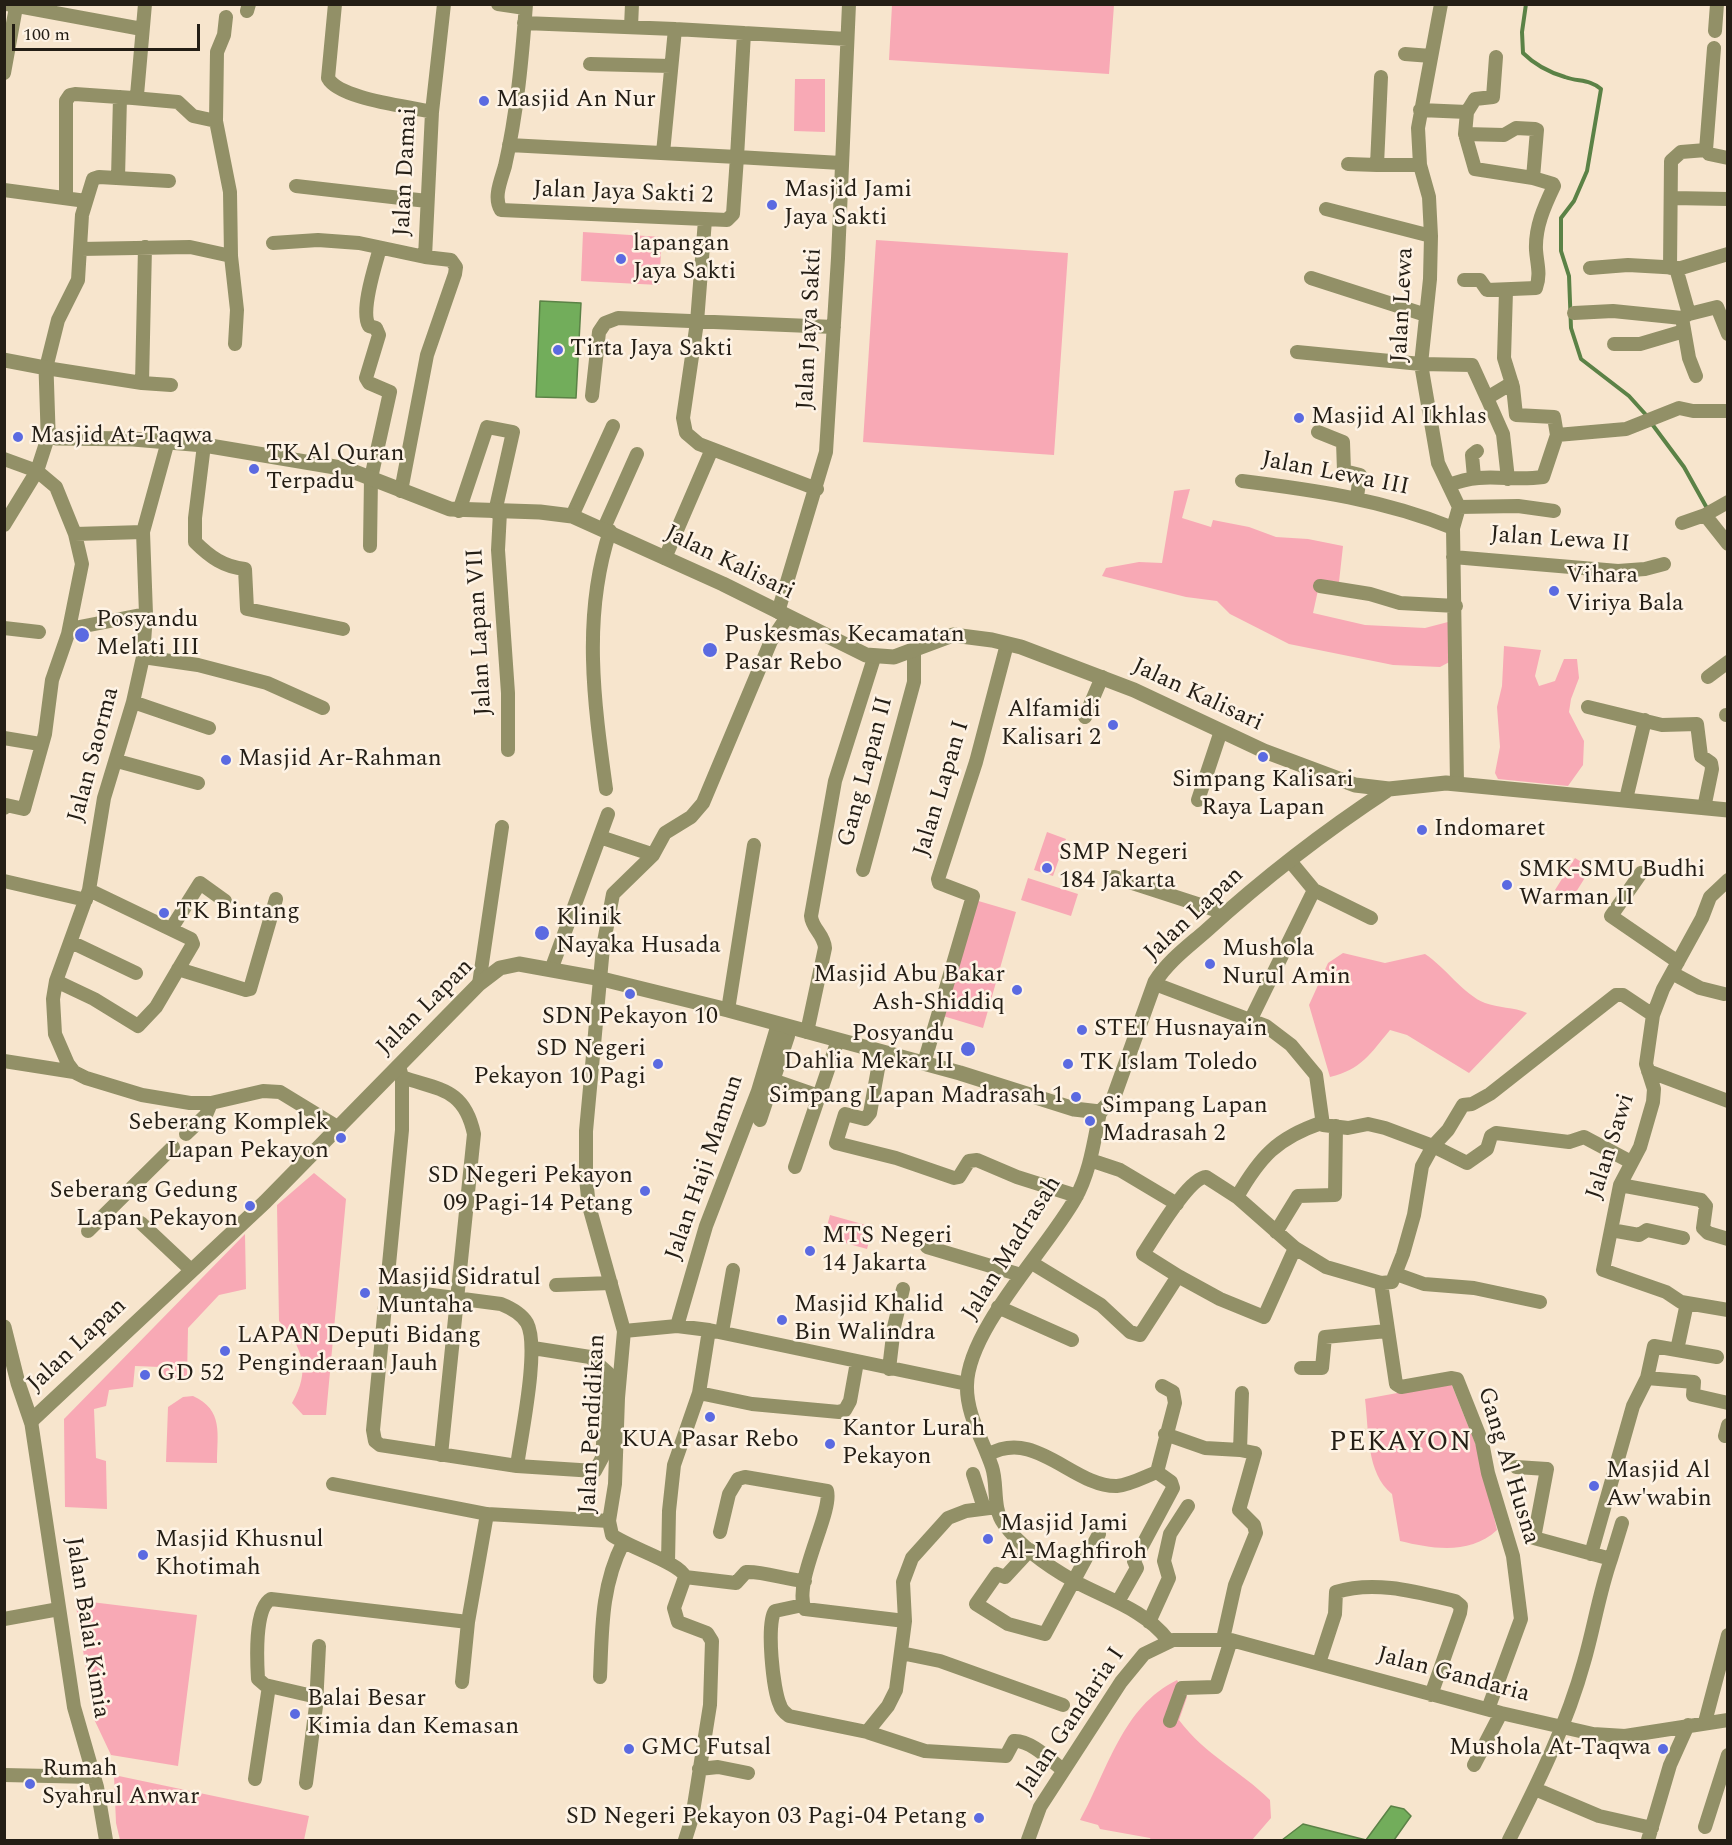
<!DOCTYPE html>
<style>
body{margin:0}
#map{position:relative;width:1732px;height:1845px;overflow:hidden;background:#f7e5cd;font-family:Spectral,serif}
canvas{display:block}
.frame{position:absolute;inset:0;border:6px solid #241e15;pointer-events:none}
.scale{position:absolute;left:12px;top:24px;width:188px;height:27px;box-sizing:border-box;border:3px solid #241e15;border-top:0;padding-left:8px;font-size:18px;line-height:21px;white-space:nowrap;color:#241e15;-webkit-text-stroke:4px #fef3e5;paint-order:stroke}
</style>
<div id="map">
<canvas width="1732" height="1845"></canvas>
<div class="frame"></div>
<div class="scale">100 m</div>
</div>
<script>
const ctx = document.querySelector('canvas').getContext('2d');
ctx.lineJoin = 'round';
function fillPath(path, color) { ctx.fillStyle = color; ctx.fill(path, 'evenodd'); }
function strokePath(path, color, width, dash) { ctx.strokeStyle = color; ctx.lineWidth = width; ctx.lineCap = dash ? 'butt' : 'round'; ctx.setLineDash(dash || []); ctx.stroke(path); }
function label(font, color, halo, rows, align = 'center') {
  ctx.font = font + ' Spectral,serif'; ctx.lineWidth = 5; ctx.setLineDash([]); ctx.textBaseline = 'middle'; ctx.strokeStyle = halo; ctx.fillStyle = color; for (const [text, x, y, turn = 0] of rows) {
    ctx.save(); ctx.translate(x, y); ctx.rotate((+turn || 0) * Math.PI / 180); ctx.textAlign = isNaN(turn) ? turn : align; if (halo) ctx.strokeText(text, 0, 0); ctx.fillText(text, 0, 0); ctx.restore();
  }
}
fillPath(new Path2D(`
 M892,5h222l-5,69 -220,-14z
 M795,79h30v53l-31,-1z
 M583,232l79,5 -3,48 -78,-4z
 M876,240l192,13 -14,202 -191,-13z
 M1190,489l-8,29 29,9 2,-7 36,7 27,10 32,2 35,7 -4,36 -19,-1 -7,32 52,12 60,3 23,-6 7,37 -15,8 -47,-2 -104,-21 -59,-30 -13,-13 -31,-4 -84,-21 4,-8 33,-6 23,1 12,-72z
 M1504,646l37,4 -6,26 4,10 16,-5 9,-22h13l2,19 -8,21 -2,13 15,29 -1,24 -15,21 -70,-7 -3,-6 5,-26 -3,-40 5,-21z
 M1047,832l19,7 -13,37 -19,-6z
 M1575,858l16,10 -20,32 -16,-10z
 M1028,878l50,16 -7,22 -50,-16z
 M975,900l41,12 -33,116 -40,-12z
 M1343,953l42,10 40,-9c20,13 39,41 60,49 13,5 29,4 42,10l-58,60 -62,-38 -17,-5c-20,24 -28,39 -60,47l-21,-72 19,-42z
 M314,1173l32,26 -20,216h-23l-11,-12c19,-32 11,-56 -13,-82l-2,-116z
 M830,1215l43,12 -6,22 -43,-12z
 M245,1234l1,55 -27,6 -31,33 -1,50 -25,1 -2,-12 -25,-1 -2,21 -24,3 -3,16 -12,3 2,49 10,3 1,48 -42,-2 -1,-88z
 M1451,1383l28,70 18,77c-27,25 -64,19 -97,11l-8,-47c-26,-21 -23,-63 -27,-95z
 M193,1396c31,14 24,38 24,67l-51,-1 2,-55 15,-10z
 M75,1600l122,15 -19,151 -67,-11 -17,-36z
 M1177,1680l10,17 -8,23c27,36 61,50 91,80l1,18 -19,22h-101l-1,-2 -50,-9 -2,-4 -18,-5c28,-50 42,-113 97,-140z
 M114,1775l195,41 -5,24h-184l-4,-17z`), '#f8a9b5');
const water = new Path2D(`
 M540,301l41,2 -5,95 -40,-1z
 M1391,1806l13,3 7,7 -17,24h-112l21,-16 63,16z`);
fillPath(water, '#72ad5b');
strokePath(water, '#5b8246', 1.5);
strokePath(new Path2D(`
 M1526,4l-4,28 1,21c12,12 25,19 42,24 13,5 25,2 36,12l-14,82 -13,30 -13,17v33l8,25 2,52 10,31 48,37 18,20
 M1652,424l32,43 24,43`), '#5b8246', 4);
strokePath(new Path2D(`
 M7,4l135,25
 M335,4l-7,74c11,21 80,28 104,34
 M498,4l27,4
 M526,4c-4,55 -9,109 -21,162 -4,14 -12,32 -4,44l226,10 6,-6 4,-57 104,6
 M1441,4l-23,124 2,37 9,32 2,39 -1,43 -9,85 17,99 21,44 -6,21 4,256
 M247,11l2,-7
 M226,17l-2,18 -7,17 -1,69 14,71 1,64 6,54 -2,34
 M524,23l151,6 172,10
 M631,27l1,-23
 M1715,31l2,-27
 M1714,48l-8,102 3,4 19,4
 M1405,54l26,2
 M590,64l81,2
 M4,73l12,-66
 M1381,77l-4,88h43
 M133,98l45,4 15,14 23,5
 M1420,110l47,2 -2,22 10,35 58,9
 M1467,112l8,-13 18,-2 3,-40
 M509,145l228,12 7,-124
 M663,153l12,-124
 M1348,164l29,1
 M118,178l2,-81
 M169,181l-70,-4 -6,2 -11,36 -4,65 -20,40 -12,48 96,15 29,2
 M296,186l131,15
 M4,190l82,11
 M66,198v-97l4,-6 5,-1 58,4 4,-3 8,-91
 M1672,198l56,1
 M1326,209l105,27
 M705,220l-8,102 -14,96 3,15 13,11 118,45
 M273,243l45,-3 41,3 66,14
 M81,249l109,-2 41,9
 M1590,268l38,-3 53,3 47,-14
 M1670,268l1,-107 10,-9 25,-2
 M1676,268l13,46 -7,4 7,40 7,18
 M1311,278l115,37
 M1464,280h16l7,10 49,-2c5,-14 1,-24 0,-38 -1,-23 8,-43 18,-64l-1,-2 -20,-6 4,-48 -2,-1 -19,-1 -12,7 -39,-1
 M1506,291l-2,67 9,29 3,28 38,2 3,18
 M1574,313l39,-2 69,7
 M1689,314l28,-7 11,27
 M1614,344h26l44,-13
 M1297,352l124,12 51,1 15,33 25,-15
 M142,383l3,-136
 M592,396l7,-64 6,-9 13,-5 216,9
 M1487,398l16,36 5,45
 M1318,432l25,10 1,29 16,4 -3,22
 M168,441l-25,91 3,82 -3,43 -10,45 -29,96 -15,92 -33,91 -3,18 2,35 13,30 6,8 12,6 56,17 48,8h21l52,-12 17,1 59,36
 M204,445l-9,73v24c15,15 29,25 50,27l2,40 96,20
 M4,459l33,12 19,16 19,47 7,30 -14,70 -16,46 -7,54 -21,75 -18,-4 -2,3
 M1474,477l-2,-22 5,-4
 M1242,481c73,9 142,19 211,47
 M1450,485c33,-14 59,-3 93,-8l14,-42 69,-6 53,-21 14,3h35
 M401,491l26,-136 28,-81 1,-7 -5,-7 -26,-3 7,-145 12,-108
 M1459,507l59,-1 36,5
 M459,511l28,-84 26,5 -18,80
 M500,512l-2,38 10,143v57
 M1705,515l23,29
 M572,516l41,-90
 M1682,523l23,-8 23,-13
 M4,525l33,-54 12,-37
 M604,528l33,-74
 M75,534l68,-2
 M370,546l1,-68 19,-86 -21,-9 -3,-5 13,-43 -3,-7 -7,-2c-9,-15 6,-60 11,-78
 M1453,557l165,14 27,-2 19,-5
 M665,558l47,-109
 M1320,586l50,8 30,9 56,3
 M778,612l48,-160 12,-194 11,-254
 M4,628l35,4
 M69,629l77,-15
 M143,657l55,8 69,18 56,25
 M1708,677l20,-15
 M133,702l76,26
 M1588,707l74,18 35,-1 4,32 10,7 1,6 -8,39
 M1726,715h2
 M1085,717l17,-40
 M4,738l36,6
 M117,761l81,22
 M606,789c-12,-87 -24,-173 4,-258
 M1626,799l19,-79
 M1198,800l23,-69
 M600,837l48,16
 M1290,861l24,29 57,28
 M863,870l51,-188v-31
 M1641,873l-30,43 67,46
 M1114,877l111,36
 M1728,880l-18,17 -8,21 -39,71 -10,26 -7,49 8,25 -1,13 -13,45 -20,38 -17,85 63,22 15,10 47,8
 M4,881l82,19
 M171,929l29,-46 25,18
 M71,942l65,31
 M178,969l68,21 4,-1 26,-90
 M551,970l57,-156
 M1672,973l28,15 24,6
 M56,981l38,18 44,27 18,-19 37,-63 -2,-5 -102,-49
 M479,984l23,-157
 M1155,984l111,42 25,19 25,30 7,50 25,3 20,-4 17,4 48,18 34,17 20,-14 4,-13 5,-3 73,9 15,-5 47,25
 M728,1010l26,-165
 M1250,1021l64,-131
 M807,1032l18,-84c-1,-14 -13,-19 -14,-32l24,-135 39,-123
 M881,1052l-11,61 -5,6 -20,-5 -9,29 60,15 58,20 5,-1 10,-16 8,-1 40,17 60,19
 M4,1061l70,11
 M924,1063l49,-167 -34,-13 -1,-4 38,-117 31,-118
 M399,1066l3,11v53l-29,300 2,11 5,4 137,21 78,5 7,-13 6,-85 -18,-16 -57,-9
 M1648,1071l80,30
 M402,1077c36,13 62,10 72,57l-33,321
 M773,1080l46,16
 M1100,1112c-6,29 -10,61 -25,87 -28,50 -107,130 -108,186 -1,29 16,55 25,82 6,18 0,41 12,57 17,23 45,43 70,57 33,18 70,28 94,59
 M760,1120l28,-84
 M186,1134l20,-19 5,-12
 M1090,1160l30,10 57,34
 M795,1167l43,-127
 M1620,1185l81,15 5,6 -3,22 5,5 20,6
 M1237,1197c23,-40 40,-59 84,-74
 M141,1223l50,47
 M1611,1230l28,5 8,-5 36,8
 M88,1231l85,-84
 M1276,1232l22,-36 37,-1 1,-69
 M927,1247l94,28
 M1032,1263l69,42 29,27 10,3 38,-59 -35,-22c11,-16 45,-76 63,-77l31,20 58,51 31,19 55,16
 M1396,1274l28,10 50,4 66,14
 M1178,1276l42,23 44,18 31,-69
 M556,1285l55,-2
 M386,1289l115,15c10,4 20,9 26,19 13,24 -6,113 -10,143
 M998,1307l74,33
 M677,1326l29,-100 52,-135 20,-67
 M624,1331l53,-5 32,4 258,54
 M722,1332l11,-62
 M1677,1350l10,-47
 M1301,1368h21l3,-31 62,-6
 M889,1369l5,-42 9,-38
 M1647,1378l7,-32 63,11
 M699,1393l53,11 87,8 6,-2 5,-9 7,-39
 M31,1421l43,286 23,80 9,53
 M1165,1434l40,14 35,2 2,-57
 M1725,1436l3,-11
 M988,1455c47,-28 85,32 129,31 13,-1 27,-9 40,-14
 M1157,1472l18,-69 -2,-11 -11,-6
 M973,1474l11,34
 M333,1484l154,30 122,7
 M720,1532l9,-38 9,-15 7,-2 82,14c6,21 -35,92 -22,118l100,12
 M1030,1550l-25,27 -8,-3 -21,30 32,20 37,10 54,-100
 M1591,1554l42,-148 14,-28 47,4 -1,13 35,8
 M1611,1559l11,-36
 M668,1563l1,-52 5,-46 25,-72 10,-63
 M685,1577l51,6 10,-11c18,-1 40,8 59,9
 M1119,1600l18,-32 -3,-7 39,-73 -2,-6 -14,-10
 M803,1605l-28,6c-9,12 -2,79 5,94 1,4 5,8 9,11l78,16 58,19 81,5 8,-15c17,-1 37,20 49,29
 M4,1619l55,-10
 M1149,1622l20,-44 -5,-17 6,-27 18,-28
 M1223,1639l12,-54 21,-52 -2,-8 -15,-15 16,-57 -15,-3
 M901,1653l39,8 123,44
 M1319,1663l16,-49 1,-22c39,-12 81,0 119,9l6,5 -1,7 -29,82
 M600,1677c2,-46 1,-91 23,-134
 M462,1682l6,-60 19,-108
 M317,1697l-52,-12 -7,-6c-1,-17 -4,-71 13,-80l197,23
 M1488,1709l33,-90 -8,-63 -25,-83 -6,-31 -25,-63 -5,-1 -51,9 -5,-3 -15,-101 11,-1 11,-28 11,-39 8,-49 11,-20 15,-16 15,-25 9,-1 18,-10 126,-99h7l30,20
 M1170,1721l12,-33 34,-1 15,-47
 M1705,1722l23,-87
 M867,1732l21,-26 8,-16 9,-69 -2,-39 9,-24 36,-40 18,-7 31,-4
 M1474,1765l27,-52
 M699,1769l19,-2 30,6
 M4,1775l90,2
 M255,1779l14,-93
 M306,1783l10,-77 3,-60
 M1535,1789l64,27 53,12
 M1705,1827l23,-72
 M685,1840l7,-22 18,-113 2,-64 -5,-8 -29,-11 -4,-14 11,-31c-4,-14 -58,-30 -73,-42l-3,-14 6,-37 3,-86 6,-67 -35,-125 -3,-27v-48l17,-184 10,-53 40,-39 12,-22 26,-16 12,-14 68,-162 16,-24
 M1028,1840l12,-33 81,-125 23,-28 29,-14h58l270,73 92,21 32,2 103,-16
 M1509,1840c29,-57 58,-116 75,-178 10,-34 15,-69 27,-103l-77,-21 13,-69 -31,-2
 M1648,1840l22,-75 18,-40`), '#929067', 14);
strokePath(new Path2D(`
 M4,360l42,8 2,61 2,7 6,2 77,1 71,6 143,24 103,40 90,3 32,4 151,68 143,71 28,2 59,-22 39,5 29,7 113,43 130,61 91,34 34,4 57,-6 282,27
 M4,1327l14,56 13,38 234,-219 214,-218 21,-16 19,-4 83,15 126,31 232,63 114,36 26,3 13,-13 42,-117c13,-21 34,-36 52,-52 57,-52 118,-99 182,-141`), '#929067', 15);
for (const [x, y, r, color] of [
 [484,101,6,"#5b6ae1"],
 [772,205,6,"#5b6ae1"],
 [621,259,6,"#5b6ae1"],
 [558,350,6,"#5b6ae1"],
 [1299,418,6,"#5b6ae1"],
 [18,437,6,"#5b6ae1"],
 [254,469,6,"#5b6ae1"],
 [1554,591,6,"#5b6ae1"],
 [82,635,8,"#5b6ae1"],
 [710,650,8,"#5b6ae1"],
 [1113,725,6,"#5b6ae1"],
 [1263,757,6,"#5b6ae1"],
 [226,760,6,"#5b6ae1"],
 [1422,830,6,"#5b6ae1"],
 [1047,868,6,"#5b6ae1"],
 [1507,885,6,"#5b6ae1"],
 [164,913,6,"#5b6ae1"],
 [542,933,8,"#5b6ae1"],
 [1210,964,6,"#5b6ae1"],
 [1017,990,6,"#5b6ae1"],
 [630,994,6,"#5b6ae1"],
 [1082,1030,6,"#5b6ae1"],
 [968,1049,8,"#5b6ae1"],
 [658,1064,6,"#5b6ae1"],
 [1068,1064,6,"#5b6ae1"],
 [1076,1097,6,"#5b6ae1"],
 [1090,1121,6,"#5b6ae1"],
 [341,1138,6,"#5b6ae1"],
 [645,1191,6,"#5b6ae1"],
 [250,1206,6,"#5b6ae1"],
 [810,1251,6,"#5b6ae1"],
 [365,1293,6,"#5b6ae1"],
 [782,1320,6,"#5b6ae1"],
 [225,1351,6,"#5b6ae1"],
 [145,1375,6,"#5b6ae1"],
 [710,1417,6,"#5b6ae1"],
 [830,1444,6,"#5b6ae1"],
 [1594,1486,6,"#5b6ae1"],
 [988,1539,6,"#5b6ae1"],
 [143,1555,6,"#5b6ae1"],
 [295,1714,6,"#5b6ae1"],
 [629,1749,6,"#5b6ae1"],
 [1663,1749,6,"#5b6ae1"],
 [30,1784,6,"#5b6ae1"],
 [979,1818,6,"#5b6ae1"]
]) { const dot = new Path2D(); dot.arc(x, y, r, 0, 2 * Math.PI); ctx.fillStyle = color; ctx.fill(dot); strokePath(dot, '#fef3e5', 2); }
label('24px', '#241e15', '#fef3e5', [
 ["Masjid An Nur",496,101],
 ["Masjid Jami",784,191],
 ["Jaya Sakti",784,219],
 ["lapangan",633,245],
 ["Jaya Sakti",633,273],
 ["Tirta Jaya Sakti",570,350],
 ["Masjid Al Ikhlas",1311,418],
 ["Masjid At-Taqwa",30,437],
 ["TK Al Quran",266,455],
 ["Terpadu",266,483],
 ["Vihara",1566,577],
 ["Viriya Bala",1566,605],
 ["Posyandu",96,621],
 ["Melati III",96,649],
 ["Puskesmas Kecamatan",724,636],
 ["Pasar Rebo",724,664],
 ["Alfamidi",1101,711,"right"],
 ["Kalisari 2",1101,739,"right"],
 ["Masjid Ar-Rahman",238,760],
 ["Simpang Kalisari",1263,781,"center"],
 ["Raya Lapan",1263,809,"center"],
 ["Indomaret",1434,830],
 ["SMP Negeri",1059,854],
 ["184 Jakarta",1059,882],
 ["SMK-SMU Budhi",1519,871],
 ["Warman II",1519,899],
 ["TK Bintang",176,913],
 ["Klinik",556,919],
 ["Nayaka Husada",556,947],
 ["Mushola",1222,950],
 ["Nurul Amin",1222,978],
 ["Masjid Abu Bakar",1005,976,"right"],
 ["Ash-Shiddiq",1005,1004,"right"],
 ["SDN Pekayon 10",630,1018,"center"],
 ["STEI Husnayain",1094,1030],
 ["Posyandu",954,1035,"right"],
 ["Dahlia Mekar II",954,1063,"right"],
 ["SD Negeri",646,1050,"right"],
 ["Pekayon 10 Pagi",646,1078,"right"],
 ["TK Islam Toledo",1080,1064],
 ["Simpang Lapan Madrasah 1",1064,1097,"right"],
 ["Simpang Lapan",1102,1107],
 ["Madrasah 2",1102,1135],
 ["Seberang Komplek",329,1124,"right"],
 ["Lapan Pekayon",329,1152,"right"],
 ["SD Negeri Pekayon",633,1177,"right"],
 ["09 Pagi-14 Petang",633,1205,"right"],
 ["Seberang Gedung",238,1192,"right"],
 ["Lapan Pekayon",238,1220,"right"],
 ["MTS Negeri",822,1237],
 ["14 Jakarta",822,1265],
 ["Masjid Sidratul",377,1279],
 ["Muntaha",377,1307],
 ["Masjid Khalid",794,1306],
 ["Bin Walindra",794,1334],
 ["LAPAN Deputi Bidang",237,1337],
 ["Penginderaan Jauh",237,1365],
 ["GD 52",157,1375],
 ["Kantor Lurah",842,1430],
 ["Pekayon",842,1458],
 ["KUA Pasar Rebo",710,1441,"center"],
 ["Masjid Al",1606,1472],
 ["Aw'wabin",1606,1500],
 ["Masjid Jami",1000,1525],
 ["Al-Maghfiroh",1000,1553],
 ["Masjid Khusnul",155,1541],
 ["Khotimah",155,1569],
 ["Balai Besar",307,1700],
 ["Kimia dan Kemasan",307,1728],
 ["GMC Futsal",641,1749],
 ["Mushola At-Taqwa",1651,1749,"right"],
 ["Rumah",42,1770],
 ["Syahrul Anwar",42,1798],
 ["SD Negeri Pekayon 03 Pagi-04 Petang",967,1818,"right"]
], 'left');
label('24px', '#241e15', '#fef3e5', [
 ["Jalan Damai",407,172,-87],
 ["Jalan Jaya Sakti 2",623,194,2],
 ["Jalan Lewa",1404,305,-87],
 ["Jalan Jaya Sakti",811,329,-87],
 ["Jalan Lewa III",1335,475,11],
 ["Jalan Lewa II",1560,541,4],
 ["Jalan Kalisari",729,564,26],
 ["Jalan Lapan VII",481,632,-93],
 ["Jalan Kalisari",1197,696,25],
 ["Jalan Saorma",95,755,-75],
 ["Gang Lapan II",867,772,-75],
 ["Jalan Lapan I",943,789,-73],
 ["Jalan Lapan",1195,915,-43],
 ["Jalan Lapan",426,1008,-45],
 ["Jalan Sawi",1612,1147,-72],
 ["Jalan Haji Mamun",706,1168,-71],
 ["Jalan Madrasah",1013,1249,-58],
 ["Jalan Lapan",78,1346,-43],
 ["Jalan Pendidikan",594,1424,-87],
 ["Gang Al Husna",1507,1466,73],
 ["Jalan Balai Kimia",86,1628,81],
 ["Jalan Gandaria",1453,1676,15],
 ["Jalan Gandaria I",1072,1722,-56]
]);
ctx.letterSpacing = '1.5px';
label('27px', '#241e15', '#fef3e5', [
 ["PEKAYON",1401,1445]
]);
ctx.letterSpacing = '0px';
</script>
